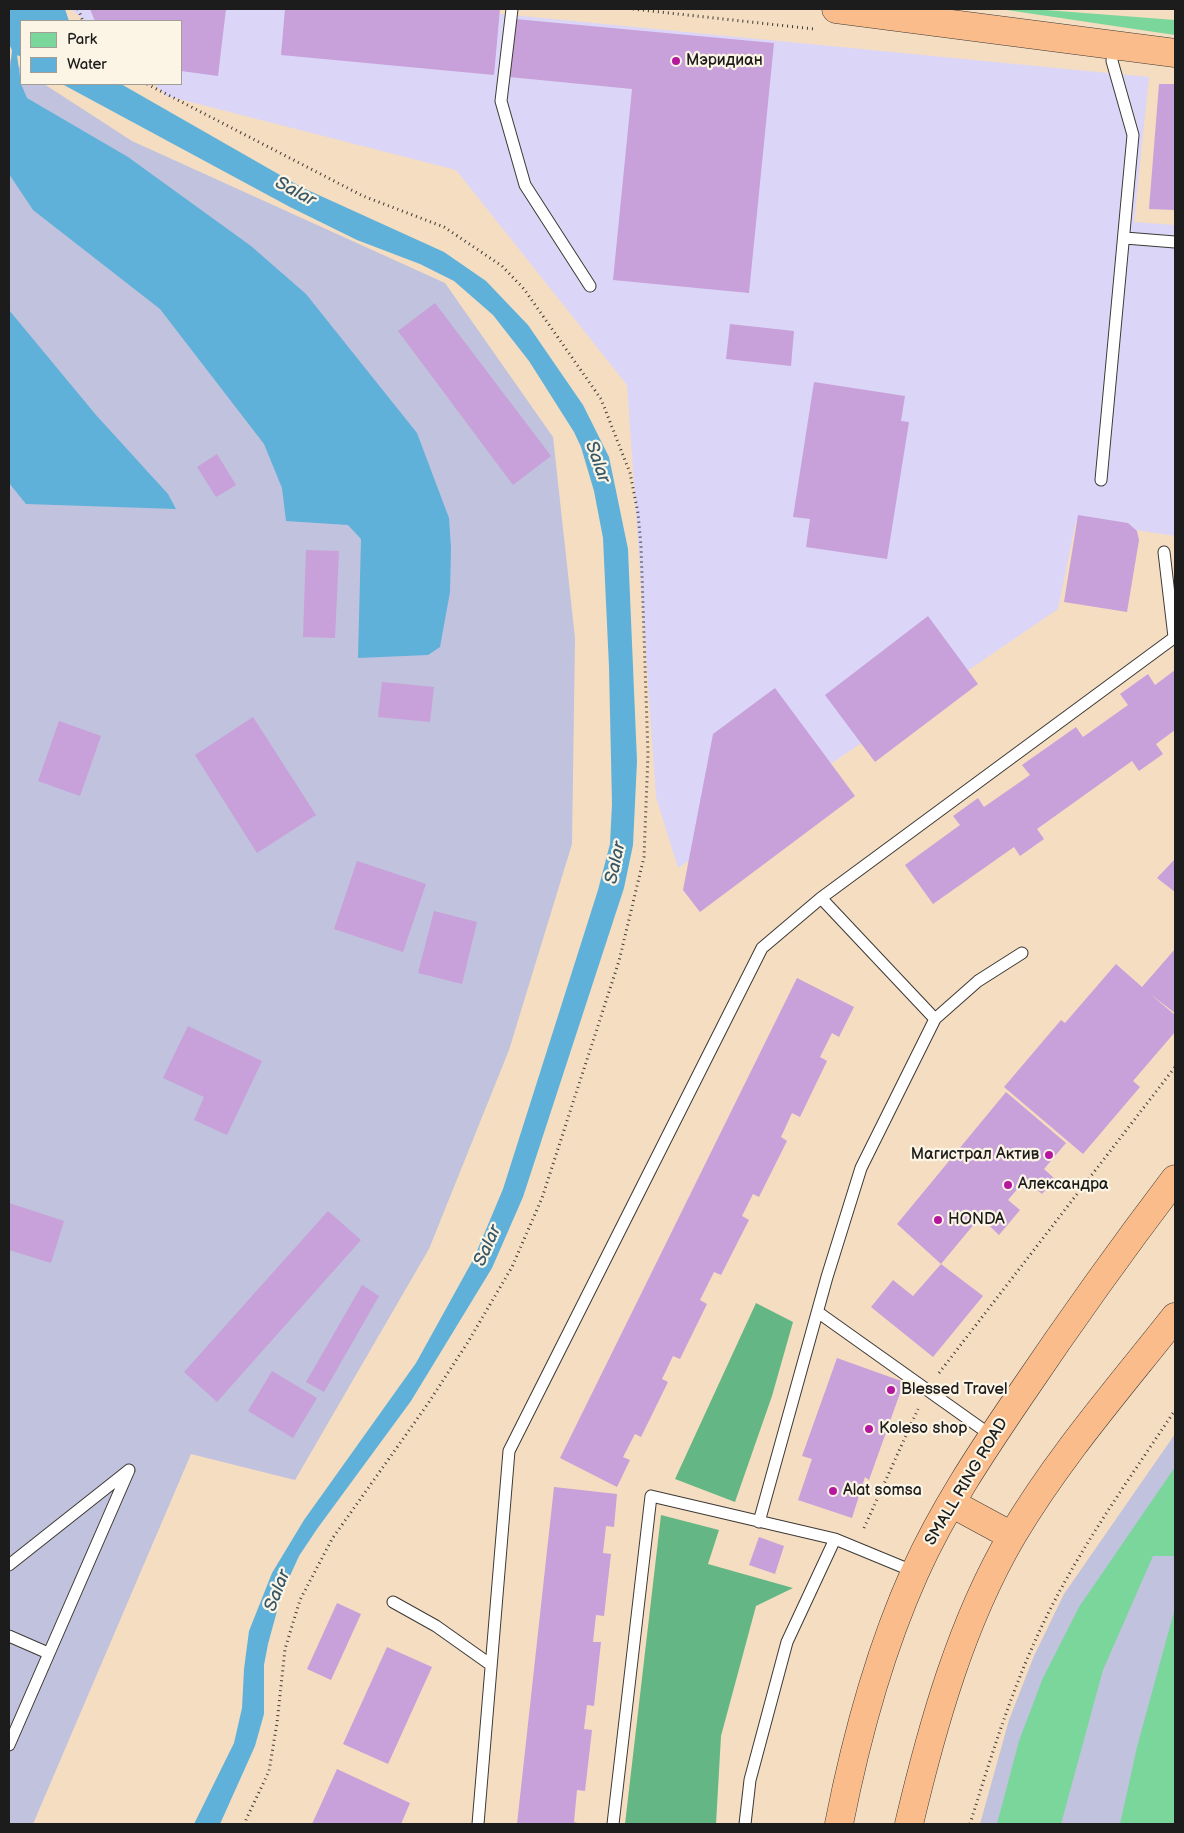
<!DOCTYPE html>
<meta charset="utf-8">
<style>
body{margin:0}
#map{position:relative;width:1184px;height:1833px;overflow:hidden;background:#f5ddc1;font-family:"Balsamiq Sans",sans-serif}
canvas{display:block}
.frame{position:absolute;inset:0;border:10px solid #1c1c1c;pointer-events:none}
.legend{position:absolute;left:20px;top:20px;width:162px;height:65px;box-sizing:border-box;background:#fcf5e5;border:1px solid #a29e95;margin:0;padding:6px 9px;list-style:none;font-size:15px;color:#1c1c1c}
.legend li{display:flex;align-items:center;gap:10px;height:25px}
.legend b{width:25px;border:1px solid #a29e95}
</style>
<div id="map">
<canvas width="1184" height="1833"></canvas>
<div class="frame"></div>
<ul class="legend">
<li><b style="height:14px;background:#7bd69c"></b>Park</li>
<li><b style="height:14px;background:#5fb1da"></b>Water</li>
</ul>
</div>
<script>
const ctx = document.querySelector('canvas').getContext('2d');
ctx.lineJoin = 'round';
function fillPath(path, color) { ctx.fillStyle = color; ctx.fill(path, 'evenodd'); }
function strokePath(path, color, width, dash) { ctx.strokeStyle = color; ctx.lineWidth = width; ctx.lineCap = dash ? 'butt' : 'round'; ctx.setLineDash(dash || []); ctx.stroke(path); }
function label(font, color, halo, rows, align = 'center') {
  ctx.font = font + ' "Balsamiq Sans",sans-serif'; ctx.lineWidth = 4.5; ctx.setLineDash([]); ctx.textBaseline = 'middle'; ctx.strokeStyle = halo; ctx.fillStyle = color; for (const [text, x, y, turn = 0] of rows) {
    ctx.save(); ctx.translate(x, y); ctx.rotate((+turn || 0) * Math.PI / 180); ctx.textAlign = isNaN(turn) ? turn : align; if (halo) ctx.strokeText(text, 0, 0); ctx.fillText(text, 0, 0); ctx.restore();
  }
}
fillPath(new Path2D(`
 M71,9h379l699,68 -15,145 41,3v311l-99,-15 -18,88 -380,259 -22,-71 -29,-412 -171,-215 -289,-74 -13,-12h27v-63h-96z`), '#dbd6f7');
fillPath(new Path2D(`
 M9,58l12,10v16h23l88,57 313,142 108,154 22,201 -3,206 -63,206 -80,199 -134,231 -104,-26 -158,370h-24z
 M1175,1434v390h-195l29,-104 25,-64 30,-62z`), '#c1c2dd');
fillPath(new Path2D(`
 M1000,9h33l142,11v15z
 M1175,1467v89h-22l-50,114 -42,154h-64l22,-83 23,-61 37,-73z
 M1175,1608v216h-55l17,-77z`), '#7bd69c');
fillPath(new Path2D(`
 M756,1303l37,19 -21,74 -37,106 -60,-23z
 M661,1515l58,15 -11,34 85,24 -37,18 -35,130 -5,88h-91z`), '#64b784');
fillPath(new Path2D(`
 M9,9h56l4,12h-48v36l-4,-2 4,29 6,14 101,59 123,89 55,48 111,139 32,85 2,30 -1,44 -10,55 -12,8 -70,3 3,-119 -13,-14 -62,-4 -4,-33 -18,-44 -104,-135 -127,-99 -24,-36v-95l3,-29 -3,-6z
 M62,84h59l180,103 143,65 42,29 42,44 55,80 26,52 19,92 9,212 -4,84 -9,43 -101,309 -31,71 -81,133 -94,128 -18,27 -10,22 -9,22 -12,44 -4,21v49l-9,32 -35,78h-26l40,-81 8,-35 2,-39 5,-38 23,-58 32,-53 112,-157 58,-105 29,-69 95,-299 12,-46 2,-40 -3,-137 -6,-129 -9,-47 -13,-44 -7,-15 -45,-71 -36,-46 -39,-34 -34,-17 -63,-24 -67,-33z
 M9,310l87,105 72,79 8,15 -150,-5 -17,-21z`), '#5fb1da');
fillPath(new Path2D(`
 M90,9h136l-8,67 -37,-5v-50h-86z
 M285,9h215l-6,66 -213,-20z
 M515,19l259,24 -25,250 -136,-13 19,-191 -123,-12z
 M1159,84h16v126l-26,-1z
 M435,303l116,153 -38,29 -115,-154z
 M730,324l64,7 -3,35 -65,-7z
 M814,382l91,14 -4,25 8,1 -22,137 -81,-12 4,-28 -17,-2z
 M217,454l19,31 -20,12 -19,-30z
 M1078,515l50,8 9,8 2,9 -12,72 -63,-10z
 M306,550l33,1 -4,87 -32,-1z
 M928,616l50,68 -103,78 -50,-67z
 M1175,670v60l-19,14 7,10 -24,17 -7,-10 -95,68 7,10 -24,17 -6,-9 -81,57 -28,-39 55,-40 -7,-9 25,-18 6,9 46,-32 -8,-10 54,-38 7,10 45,-32 -8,-11 28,-20 7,11z
 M382,682l52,5 -4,35 -52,-5z
 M775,688l80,108 -155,116 -17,-22 30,-156z
 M253,717l63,98 -59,38 -62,-98z
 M59,721l42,15 -21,60 -42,-15z
 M1175,859v33l-18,-14z
 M357,861l69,23 -23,68 -69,-23z
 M434,911l43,11 -15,62 -44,-11z
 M1175,949v64l-25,-19 25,21v17l-42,49 7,6 -57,67 -79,-67 57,-67 4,3 51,-59 26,23z
 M797,978l57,29 -15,30 -7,-4 -12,24 7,4 -27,56 -8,-4 -11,24 6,4 -28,56 -6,-3 -11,22 7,4 -28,55 -7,-3 -14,28 7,4 -27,55 -7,-3 -11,23 6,3 -27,55 -6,-3 -12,23 7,3 -13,27 -57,-29z
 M188,1026l74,35 -35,74 -33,-15 10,-23 -41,-19z
 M1006,1092l60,51 -22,26 11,10 -13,15 -17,-14 -17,20 12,10 -21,25 -19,-18 -39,47 -44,-40z
 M9,1203l55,18 -13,42 -42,-13z
 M328,1211l33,29 -144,162 -33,-30z
 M941,1264l42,32 -50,61 -62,-50 22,-27 20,16z
 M362,1285l17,11 -55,96 -18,-10z
 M837,1358l67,24 -35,98 -4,-3 -13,41 -54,-18 14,-41 -10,-3z
 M272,1371l45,27 -24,40 -45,-27z
 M554,1487l63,7 -3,33 -8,-1 -3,27 8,1 -7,62 -8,-1 -3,27h8l-7,64 -7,-1 -3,24 8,1 -7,61 -8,-1 -3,32 7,2h-64z
 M759,1537l25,9 -9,28 -26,-9z
 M337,1603l24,11 -30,66 -24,-11z
 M387,1647l45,20 -44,97 -45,-20z
 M337,1769l73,34 -9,21h-89z`), '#c8a0da');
const service = new Path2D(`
 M512,9l-11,92 24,84 65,101
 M1125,238l50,4
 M1101,480l32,-345 -21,-74 2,-16
 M1164,552l10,85
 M935,1019l-114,-121 354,-261
 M819,1313l173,123
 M759,1522l68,-245 34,-109 74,-149 43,-38 44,-28
 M9,1565l120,-95 -120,275
 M393,1602l43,24 55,39
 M9,1636l39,17
 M478,1824l31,-373 253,-503 59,-50
 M613,1824l38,-328 184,43 80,33
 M745,1824l5,-44 37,-138 48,-103`);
const trunk = new Path2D(`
 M836,9l339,44
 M951,1503l61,33
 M839,1824c17,-86 40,-172 76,-252 28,-62 66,-119 104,-175 50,-74 102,-147 156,-218
 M909,1824c23,-97 52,-201 103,-288 46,-78 107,-148 163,-219`);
strokePath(service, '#3d3935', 13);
strokePath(trunk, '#3d3935', 29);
strokePath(new Path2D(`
 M78,9l5,12
 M633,9l181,20
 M147,84l216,112 81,31 58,39 22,23 77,110 29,74 8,40 3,33 7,208 -4,103 -25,104 -77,237 -30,69 -44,75 -41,63 -95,134 -32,61 -15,49 -8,74 -8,48 -25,53
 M939,1373l236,-306
 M864,1528l54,-119
 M970,1824c24,-77 47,-152 85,-224 34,-65 79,-128 120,-190`), '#3d3935', 3, [1, 4]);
strokePath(service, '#fff', 11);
strokePath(trunk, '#f9bc8a', 28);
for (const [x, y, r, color] of [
 [676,61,5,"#b5179e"],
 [1049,1155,5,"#b5179e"],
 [1008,1185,5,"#b5179e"],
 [938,1220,5,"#b5179e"],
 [891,1390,5,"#b5179e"],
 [869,1429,5,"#b5179e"],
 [833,1491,5,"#b5179e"]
]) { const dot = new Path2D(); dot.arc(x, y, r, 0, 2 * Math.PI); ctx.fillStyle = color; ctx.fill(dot); strokePath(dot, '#fcf5e5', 2); }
label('16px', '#1c1c1c', '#fcf5e5', [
 ["Мэридиан",686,61],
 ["Магистрал Актив",1039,1155,"right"],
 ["Александра",1018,1185],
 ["HONDA",948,1220],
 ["Blessed Travel",901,1390],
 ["Koleso shop",879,1429],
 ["Alat somsa",843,1491]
], 'left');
label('16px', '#1c1c1c', '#fcf5e5', [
 ["SMALL RING ROAD",967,1482,-59]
]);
label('italic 18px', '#375868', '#fcf5e5', [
 ["Salar",295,192,28],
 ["Salar",597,462,70],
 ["Salar",616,863,-78],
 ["Salar",488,1246,-66],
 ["Salar",278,1591,-69]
]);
</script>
